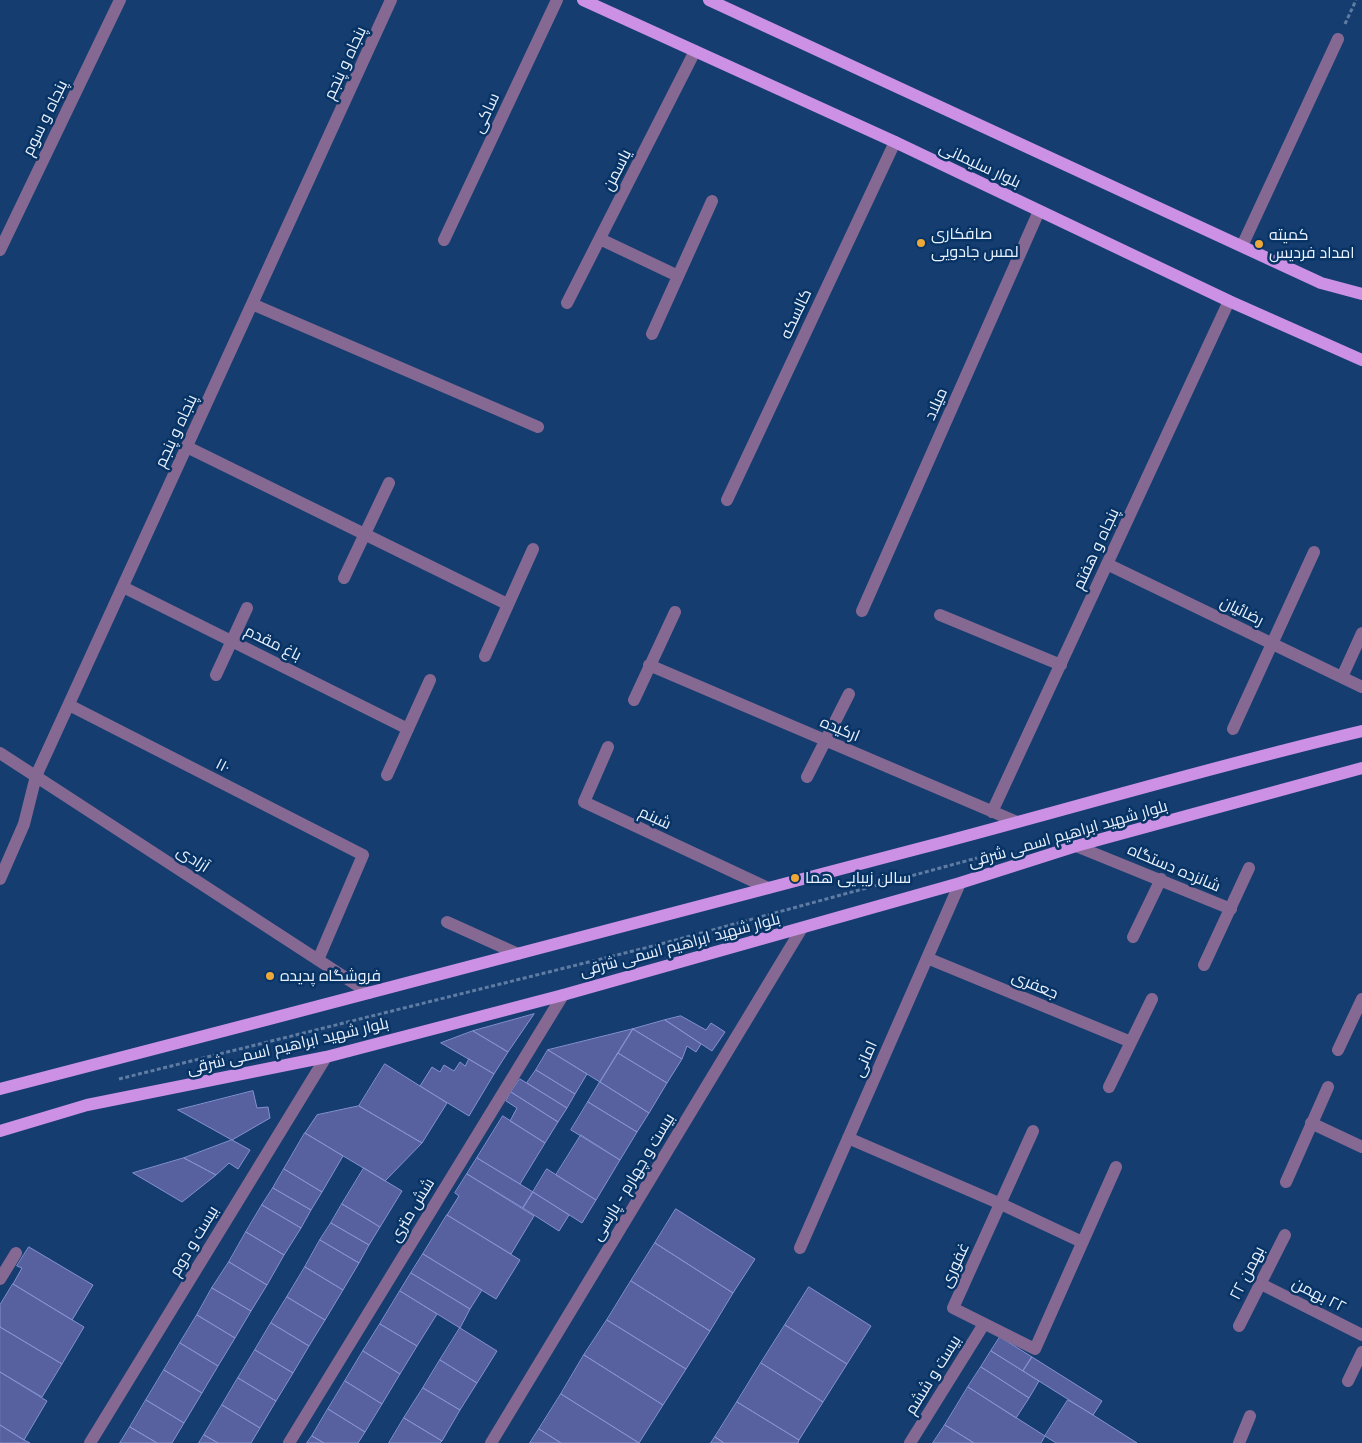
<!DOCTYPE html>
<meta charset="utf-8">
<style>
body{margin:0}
canvas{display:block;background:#153d70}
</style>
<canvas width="1362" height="1443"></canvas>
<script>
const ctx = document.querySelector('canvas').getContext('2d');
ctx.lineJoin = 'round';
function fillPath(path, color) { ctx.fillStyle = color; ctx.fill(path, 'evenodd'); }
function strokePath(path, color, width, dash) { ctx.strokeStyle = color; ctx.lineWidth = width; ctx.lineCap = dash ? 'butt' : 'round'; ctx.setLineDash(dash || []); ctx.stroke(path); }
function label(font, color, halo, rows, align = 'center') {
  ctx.font = font + ' "Golos Text",Cairo,sans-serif'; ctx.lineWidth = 5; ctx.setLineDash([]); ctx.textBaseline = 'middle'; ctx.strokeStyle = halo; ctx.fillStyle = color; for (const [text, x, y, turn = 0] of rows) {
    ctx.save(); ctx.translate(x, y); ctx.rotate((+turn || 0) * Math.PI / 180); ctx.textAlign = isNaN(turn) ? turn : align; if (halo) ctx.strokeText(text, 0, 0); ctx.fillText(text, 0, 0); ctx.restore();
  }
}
const building = new Path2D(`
 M534,1014l-26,38 -35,-21z
 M681,1016l25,14 5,-7 14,9 -13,19 -47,-31z
 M665,1020l36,24 -5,8 -9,-6 -5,13 -49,-30z
 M633,1029l49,30 -15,24 -49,-30z
 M633,1029l-33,53 -52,-32z
 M473,1031l35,21 -14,22 -53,-31z
 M548,1050l39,24 -12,20 -39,-24z
 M618,1053l49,30 -18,30 -49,-31z
 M469,1059l25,15 -25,42 -49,-30 12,-19 8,5 4,-7 10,6 6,-9 5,4z
 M385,1064l62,39 -25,40 -63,-37z
 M536,1070l39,24 -8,14 -40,-25z
 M520,1079l47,29 -9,14 -47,-30z
 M600,1082l49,31 -12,19 -49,-30z
 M253,1091l4,17 11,-1 2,11 -38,22 -54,-30z
 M511,1092l47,30 -13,21 -35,-22 7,-13 -11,-7z
 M588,1102l49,30 -17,28 -49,-30z
 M359,1106l63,37 -37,38 -80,-48 12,-18z
 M503,1116l42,27 -25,41 -43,-26z
 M305,1133l38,23 -21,36 -38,-23z
 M581,1135l39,25 -24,40 -40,-25z
 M232,1140l18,10 -12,19 -9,-6 -13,12 -32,-17z
 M184,1158l32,17 -34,27 -49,-29z
 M477,1158l56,34 -10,16 -56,-34z
 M364,1168l38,23 -22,36 -38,-23z
 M284,1169l38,23 -11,18 -38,-22z
 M547,1169l49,31 -14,23 -49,-31z
 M467,1174l67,42 -23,38 -64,-39 12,-19 -4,-3z
 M273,1188l38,22 -10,18 -39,-23z
 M533,1192l36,23 -10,16 -36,-23z
 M342,1204l38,23 -11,18 -38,-22z
 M262,1205l39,23 -17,27 -38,-23z
 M676,1209l79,50 -22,34 -78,-50z
 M447,1215l73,45 -24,39 -73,-45z
 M331,1223l38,22 -10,18 -39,-23z
 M246,1232l38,23 -17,30 -38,-23z
 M320,1240l39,23 -16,27 -38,-23z
 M655,1243l78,50 -23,38 -79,-50z
 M29,1247l64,38 -21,35 -59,-36 9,-16 -5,-2z
 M423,1254l59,36 -12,19 -59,-36z
 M229,1262l38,23 -16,26 -39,-23z
 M305,1267l38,23 -18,30 -38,-23z
 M411,1273l59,36 -10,19 -60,-37z
 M631,1281l79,50 -24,38 -79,-49z
 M13,1284l71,43 -22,37 -62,-37v-22z
 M809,1287l62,39 -24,38 -62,-39z
 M212,1288l39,23 -16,27 -38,-23z
 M400,1291l37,23 -20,32 -37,-22z
 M287,1297l38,23 -16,26 -38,-23z
 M197,1315l38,23 -17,28 -38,-23z
 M607,1320l79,49 -23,36 -79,-50z
 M271,1323l38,23 -16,27 -38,-23z
 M380,1324l37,22 -17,28 -37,-23z
 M785,1325l62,39 -24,38 -62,-39z
 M0,1327l62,37 -20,33 -42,-25z
 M460,1328l37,23 -20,32 -37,-23z
 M1000,1337l32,20 -9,14 -32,-20z
 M180,1343l38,23 -16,27 -38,-23z
 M255,1350l38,23 -17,28 -38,-23z
 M363,1351l37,23 -18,30 -37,-23z
 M991,1351l48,30 -10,17 -48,-31z
 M584,1355l79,50 -24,38 -78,-49z
 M1032,1357l70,44 -9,14 -70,-44z
 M440,1360l37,23 -17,27 -37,-22z
 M761,1363l62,39 -24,38 -62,-38z
 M981,1367l48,31 -13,20 -48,-31z
 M164,1370l38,23 -18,30 -38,-23z
 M0,1372l47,29 -23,39 -24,-15z
 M238,1378l38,23 -16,27 -38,-23z
 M345,1381l37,23 -17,28 -37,-23z
 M968,1387l77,49 -4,7h-67l-29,-18z
 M423,1388l37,22 -18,31 -38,-23z
 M561,1394l78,49h-78l-22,-14z
 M146,1400l38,23 -12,20h-15l-27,-16z
 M1068,1400l25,15 44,28h-81l-11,-7z
 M737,1402l62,38 -1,3h-74l-9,-6z
 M222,1405l38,23 -9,15h-33l-14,-8z
 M328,1409l37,23 -7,11h-34l-12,-7z
 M404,1418l38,23 -2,2h-51z
 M0,1425l24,15 6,3h-30z
 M945,1425l29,18h-41z
 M130,1427l27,16h-37z
 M539,1429l22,14h-31z
 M204,1435l14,8h-19z
 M312,1436l12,7h-17z
 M715,1437l9,6h-13z`);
fillPath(building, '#57619f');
strokePath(building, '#8590d3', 1);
strokePath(new Path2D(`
 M1345,24l11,-24
 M119,1079l538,-134 320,-87`), '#5f7ca2', 3, [4, 2.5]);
strokePath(new Path2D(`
 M600,239l78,37
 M444,240l113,-240
 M1242,246l96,-207
 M0,250l120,-250
 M567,303l128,-252
 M252,304l286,123
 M652,334l60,-133
 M187,447l320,157
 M727,500l168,-358
 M1107,564l255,123
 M344,578l45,-95
 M123,587l285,142
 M862,611l177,-400
 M940,615l121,50
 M485,656l48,-107
 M649,665l368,157
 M216,675l31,-67
 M1342,677l20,-44
 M634,700l41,-88
 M69,705l294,150 -45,105
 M1233,729l81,-177
 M608,747l-24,55 184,86
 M0,753l369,240
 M387,775l43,-95
 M807,777l42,-83
 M992,812l237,-511
 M1076,846l155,63
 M0,879l24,-55 12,-48 355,-776
 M447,922l71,32
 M1133,937l28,-58
 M927,958l204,84
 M1204,965l45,-97
 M1338,1050l24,-51
 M1109,1087l43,-88
 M1311,1123l51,24
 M1033,1131l-80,177 82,41 81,-182
 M848,1138l153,66 81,38
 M1286,1182l42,-95
 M800,1248l160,-365
 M0,1279l16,-26
 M1261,1284l101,51
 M1239,1326l46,-91
 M1348,1381l14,-29
 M90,1443l236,-386
 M289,1443l274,-448
 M491,1443l311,-515
 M910,1443l74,-119
 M1239,1443l11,-27`), '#866992', 12);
strokePath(new Path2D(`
 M583,0l312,142 334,159 133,59
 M709,0l612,283 41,11
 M0,1089c306,-79 612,-160 917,-240 149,-39 296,-83 445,-118
 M0,1131l87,-26 239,-48 237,-62 397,-112 116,-37 286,-78`), '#cc90e4', 12);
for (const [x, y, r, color] of [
 [921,243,5,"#eca93a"],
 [1259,244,5,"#eca93a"],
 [795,878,5,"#eca93a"],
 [270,976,5,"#eca93a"]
]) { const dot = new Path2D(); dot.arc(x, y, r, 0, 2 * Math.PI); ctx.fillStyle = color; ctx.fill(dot); strokePath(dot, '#083365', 2); }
label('16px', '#e8f1fe', '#083365', [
 ["پنجاه و پنجم",345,63,-65],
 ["ساکی",486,113,-65],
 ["پنجاه و سوم",45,118,-64],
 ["بلوار سلیمانی",980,165,25],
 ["یاسمن",617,170,-63],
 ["کالسکه",796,314,-65],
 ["میلاد",936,404,-66],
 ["پنجاه و پنجم",176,431,-65],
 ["پنجاه و هفتم",1096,549,-65],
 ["رضائیان",1242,611,26],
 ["باغ مقدم",273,643,26],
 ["ارکیده",840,729,23],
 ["۱۱۰",223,766,27],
 ["شبنم",655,818,25],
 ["بلوار شهید ابراهیم اسمی شرقی",1068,834,-16],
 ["آزادی",193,859,33],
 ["شانزده دستگاه",1174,868,23],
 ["بلوار شهید ابراهیم اسمی شرقی",680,945,-15],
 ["جعفری",1035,985,23],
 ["بلوار شهید ابراهیم اسمی شرقی",288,1046,-13],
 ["امانی",865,1059,-66],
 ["بیست و چهارم - پارسی",633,1177,-59],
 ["شش متری",412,1210,-59],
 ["بیست و دوم",194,1241,-59],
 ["غفوری",955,1265,-65],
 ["۲۲ بهمن",1247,1273,-63],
 ["٢٢ بهمن",1319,1295,27],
 ["بیست و ششم",933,1375,-58]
]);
label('16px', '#e8f1fe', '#083365', [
 ["صافکاری",931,234],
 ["لمس جادویی",931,252],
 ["کمیته",1269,235],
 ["امداد فردیس",1269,253],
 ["سالن زیبایی هما",805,878],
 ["فروشگاه پدیده",280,976]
], 'left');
</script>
